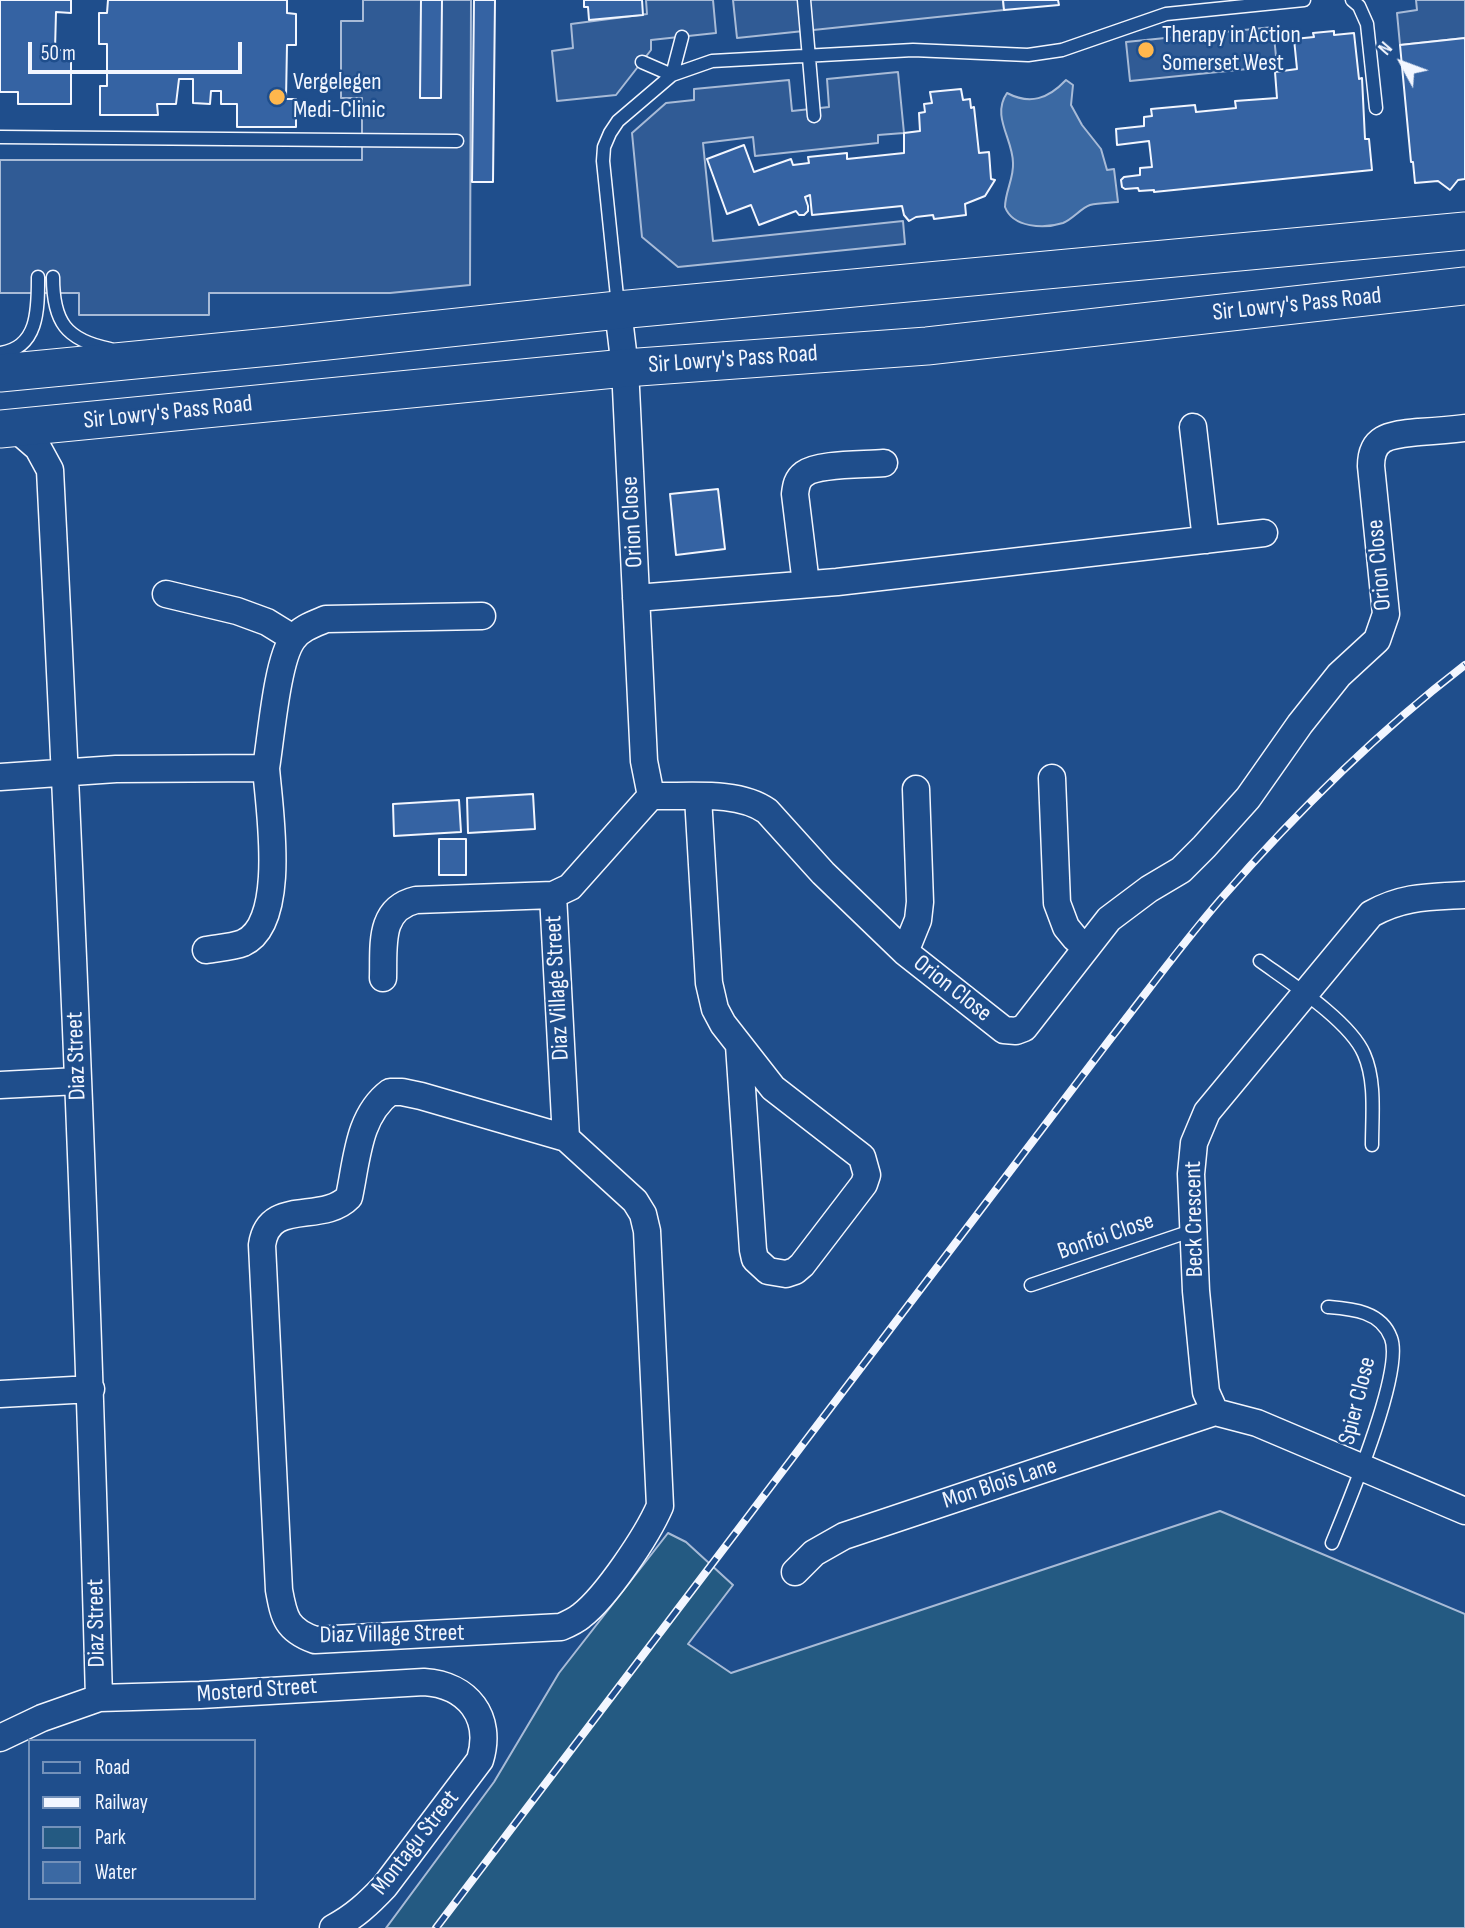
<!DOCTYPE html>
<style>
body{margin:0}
#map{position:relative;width:1465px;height:1928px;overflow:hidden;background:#1f4e8c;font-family:"Sofia Sans Condensed",sans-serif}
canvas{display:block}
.legend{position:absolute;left:28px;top:1739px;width:228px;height:161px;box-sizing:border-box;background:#1f4e8c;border:2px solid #7391ba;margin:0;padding:9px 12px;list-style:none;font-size:21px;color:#f2f6ff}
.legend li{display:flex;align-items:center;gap:14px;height:35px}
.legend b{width:35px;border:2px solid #7391ba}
.north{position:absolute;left:1367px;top:28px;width:70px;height:70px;-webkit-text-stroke:5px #1f4e8c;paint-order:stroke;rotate:311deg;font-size:19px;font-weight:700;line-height:28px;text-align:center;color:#f2f6ff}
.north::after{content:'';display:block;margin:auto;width:24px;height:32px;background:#f2f6ff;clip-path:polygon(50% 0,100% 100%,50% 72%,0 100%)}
.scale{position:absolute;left:28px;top:42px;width:214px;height:32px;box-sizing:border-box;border:4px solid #f2f6ff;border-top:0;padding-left:9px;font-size:21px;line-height:24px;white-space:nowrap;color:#f2f6ff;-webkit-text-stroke:5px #1f4e8c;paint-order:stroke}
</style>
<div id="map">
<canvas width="1465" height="1928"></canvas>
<ul class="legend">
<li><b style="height:9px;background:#1f4e8c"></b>Road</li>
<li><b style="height:9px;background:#f2f6ff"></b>Railway</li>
<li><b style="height:19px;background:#245a82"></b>Park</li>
<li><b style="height:19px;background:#3b69a3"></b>Water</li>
</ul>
<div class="north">N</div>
<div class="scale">50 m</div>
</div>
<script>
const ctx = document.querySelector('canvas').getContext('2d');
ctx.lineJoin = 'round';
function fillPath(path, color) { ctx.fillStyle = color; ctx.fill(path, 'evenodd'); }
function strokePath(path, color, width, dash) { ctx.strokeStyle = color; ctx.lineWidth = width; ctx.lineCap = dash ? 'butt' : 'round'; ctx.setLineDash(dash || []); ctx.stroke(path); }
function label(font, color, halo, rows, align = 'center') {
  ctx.font = font + ' "Sofia Sans Condensed",sans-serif'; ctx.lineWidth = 5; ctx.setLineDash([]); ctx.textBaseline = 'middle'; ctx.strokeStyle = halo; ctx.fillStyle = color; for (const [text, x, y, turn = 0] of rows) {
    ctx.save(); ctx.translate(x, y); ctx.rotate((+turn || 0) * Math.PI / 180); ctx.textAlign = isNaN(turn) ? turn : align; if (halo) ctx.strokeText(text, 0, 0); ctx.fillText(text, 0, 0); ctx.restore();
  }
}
const green = new Path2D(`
 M1220,1511l245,103v314h-1079l108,-146 65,-109 109,-140 18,9 47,43 -45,59 43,29z`);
fillPath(green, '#245a82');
strokePath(green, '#a8bbd7', 2);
const parking = new Path2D(`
 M363,0h108l-1,285 -80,8h-181v22h-130v-22h-79v-133h362v-62h-21v-77h22z
 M646,0h67l3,33 -65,7v10l-35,45 -59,6 -5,-50 21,-3 -2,-24 76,-10z
 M733,0h270l1,10 -267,28z
 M1416,0h49v38l-65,7 -3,-32 20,-3z
 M1273,27l4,39 -147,15 -4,-39z
 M898,72l6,61 -26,2v8l-123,13 -2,-19 -50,6 10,98 190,-20 2,23 -227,23 -36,-30 -10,-104 34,-30 28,-3v-11l95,-9 3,31 37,-4 -2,-28z`);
fillPath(parking, '#305b95');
strokePath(parking, '#a8bbd7', 2);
const water = new Path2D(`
 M1066,80l7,5 -2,20 11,20 19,24 6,21 7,-1 4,33c-9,1 -19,1 -28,3 -9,3 -17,14 -27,18 -19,6 -50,5 -58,-16 0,-15 9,-29 8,-44 0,-24 -22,-47 -6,-70 23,12 41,6 59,-13z`);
fillPath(water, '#3b69a3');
strokePath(water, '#a8bbd7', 2);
const building = new Path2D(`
 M0,0h71v13l-15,-1 -1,38h16v54h-53v-12h-18z
 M108,0h179v13l9,1v31h-9l-1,54h10v28h-59v-23h-16v-13h-10l-1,13 -17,-1v-24h-14l-3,25h-19l1,11h-58v-29h7v-42h-8v-31h8z
 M421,0h21l-1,98h-21z
 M474,0h21l-2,182h-21z
 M584,0h58l1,15 -54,5 -1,-13h-4z
 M1003,0h55l1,5 -55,5z
 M1334,31v4l20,-2 5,46 3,-1 3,61h4l3,31 -218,22v-2l-15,1 -1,-3 -13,1 -3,-2 -1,-7 3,-3 16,-2v-7l12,-1 -3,-26 -32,4 -1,-16 28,-3v-9l8,-1 -1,-7 44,-4 1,7 40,-4 -1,-7 42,-3 -2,-26 22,-3 -3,-30 20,-2 -1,-4z
 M1465,38v141l-7,1 -8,10 -12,-9 -23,2 -2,-21h-2l-11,-117z
 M961,89l2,11 7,-1 1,9 3,-1 5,46 10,-1 2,27 4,1 -10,16 -20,8 1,11 -32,4 -1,-4 -17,2 -7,4 -5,-6 -2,-9 -90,9 -2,-20 -5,2 3,9v5l-4,4h-5l-3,-4 -37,14 -8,-20 -24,9 -20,-55 37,-14 10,27 37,-13 2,6 16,-2 -1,-6 39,-4v6l57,-6v-20l16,-2 -1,-18 6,-1 -1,-8 8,-1 -2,-11z
 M718,489l7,60 -49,6 -6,-61z
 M533,794l2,35 -67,4 -1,-35z
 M459,800l2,32 -67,4 -1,-32z
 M439,839h27v36h-27z`);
fillPath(building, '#3563a3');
strokePath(building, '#f2f6ff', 2);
const lane = new Path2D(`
 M804,0l10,116
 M1352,0l7,6 8,18 9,84
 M642,62l30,13 10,-38
 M0,137l457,4
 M53,277c0,45 13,63 57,72
 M618,306l-15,-145 1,-14 6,-14 8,-12 54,-46 40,-14 201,-11 115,5 34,-5 104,-36 138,-14
 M0,353c39,-5 38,-45 38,-76
 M1260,961c29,21 90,60 104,93 12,27 8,62 8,91
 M1031,1285l163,-55
 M1328,1307c24,2 53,4 63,31 13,34 -44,168 -59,205`);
const street = new Path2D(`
 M618,310l7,58 19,393 7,35c36,1 87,-6 116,15l56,62 82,79 99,78 12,1 8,-3 85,-109 40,-30 32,-19 23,-23 44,-49 52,-74 39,-49 38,-35 9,-26 -15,-148c0,-32 23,-31 48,-34 16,-1 31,-2 46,-4
 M1193,427l13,113
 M15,428l23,20 12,22c21,409 38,818 49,1228
 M806,584l-11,-90c1,-8 2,-15 9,-20 14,-11 61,-9 80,-11
 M166,594l71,17 30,11 26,16
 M636,598l201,-16 427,-49
 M0,777l116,-8 150,-1c5,-30 11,-108 27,-129 8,-11 21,-15 33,-20l156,-3
 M1052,778l5,125 9,24 9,11 11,10
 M698,797l11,186 6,26 8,15 50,64 89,69 5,18 -3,9 -62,81 -7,6 -9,3 -18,-3 -13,-12 -2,-9 -14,-205
 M553,895l13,243
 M1465,895c-36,2 -62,1 -94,19l-164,198 -13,31 -3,31 5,117 8,82 2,19 9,20 42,11 208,88
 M206,950c11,-2 27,-3 37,-7 45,-20 26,-135 23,-175
 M905,952l13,-32 2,-18 -4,-113
 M383,978c1,-32 -5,-69 33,-78l137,-5 17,-8 81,-91
 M0,1085l78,-4
 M390,1092h12l19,4 145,42 69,63 8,13 4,17 13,275c-13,30 -54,91 -79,110 -6,5 -13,8 -20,11l-246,13c-28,-10 -31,-22 -36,-50l-17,-345c7,-48 60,-20 87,-48 8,-37 9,-81 41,-105z
 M0,1394l91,-5
 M795,1572l19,-19 30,-17 371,-124
 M0,1738l42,-20 57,-20 101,-3 224,-13c44,3 69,35 56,78l-95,126c-16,17 -31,31 -52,42`);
const secondary = new Path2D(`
 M0,373l280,-27 338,-36 847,-79
 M0,429l625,-61 302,-22 538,-60`);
strokePath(lane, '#f2f6ff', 15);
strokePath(street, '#f2f6ff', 29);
strokePath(secondary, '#f2f6ff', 39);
strokePath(lane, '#1f4e8c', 12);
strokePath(street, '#1f4e8c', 26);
strokePath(secondary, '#1f4e8c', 37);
const rail = new Path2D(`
 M436,1928l675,-890c36,-46 71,-94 109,-138 74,-85 155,-166 245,-235`);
strokePath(rail, '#f2f6ff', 8);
strokePath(rail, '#1f4e8c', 5, [16]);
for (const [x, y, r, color] of [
 [1146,50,9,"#ffb74d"],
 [277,97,9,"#ffb74d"]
]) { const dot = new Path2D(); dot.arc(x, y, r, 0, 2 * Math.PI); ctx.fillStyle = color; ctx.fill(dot); strokePath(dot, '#1f4e8c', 2.5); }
label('24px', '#f2f6ff', '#1f4e8c', [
 ["Therapy in Action",1162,36],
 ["Somerset West",1162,64],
 ["Vergelegen",293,83],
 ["Medi-Clinic",293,111]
], 'left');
label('24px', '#f2f6ff', '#1f4e8c', [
 ["Sir Lowry's Pass Road",1297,305,-6],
 ["Sir Lowry's Pass Road",733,360,-4],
 ["Sir Lowry's Pass Road",168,413,-6],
 ["Orion Close",633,522,-93],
 ["Orion Close",1380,565,-95],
 ["Diaz Village Street",558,988,-93],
 ["Orion Close",952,989,38],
 ["Diaz Street",77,1056,-92],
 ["Beck Crescent",1195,1219,-91],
 ["Bonfoi Close",1106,1237,-19],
 ["Spier Close",1358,1401,-76],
 ["Mon Blois Lane",1000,1484,-18],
 ["Diaz Street",97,1623,-91],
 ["Diaz Village Street",392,1635,-1],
 ["Mosterd Street",257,1691,-4],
 ["Montagu Street",416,1843,-52]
]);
</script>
